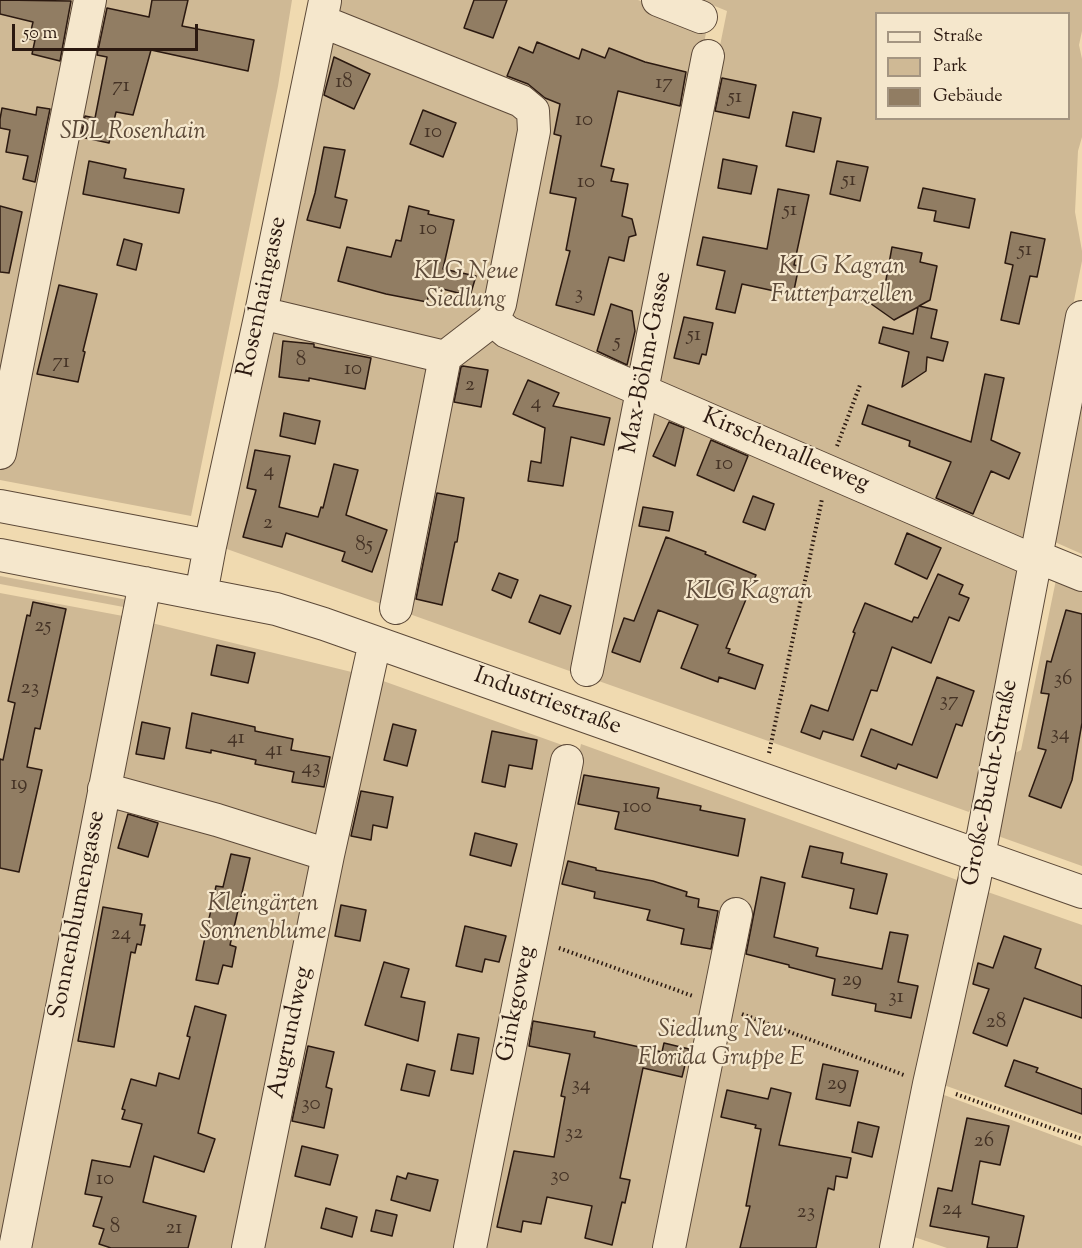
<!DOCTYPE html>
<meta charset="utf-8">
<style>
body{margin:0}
#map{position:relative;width:1082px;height:1248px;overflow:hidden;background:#f0dab0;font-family:"Sorts Mill Goudy",serif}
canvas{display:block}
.legend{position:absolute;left:875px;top:12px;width:195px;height:108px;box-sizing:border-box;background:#f5e7cc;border:2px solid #a49581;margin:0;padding:8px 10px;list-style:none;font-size:18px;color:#2b1910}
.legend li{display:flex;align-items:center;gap:12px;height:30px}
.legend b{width:30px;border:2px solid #a49581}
.scale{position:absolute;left:12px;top:24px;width:186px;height:27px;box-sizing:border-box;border:3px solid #2b1910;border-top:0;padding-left:8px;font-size:18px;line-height:21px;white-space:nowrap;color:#2b1910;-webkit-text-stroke:4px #f5e7cc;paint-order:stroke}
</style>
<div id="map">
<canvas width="1082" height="1248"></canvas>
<ul class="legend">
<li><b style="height:8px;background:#f5e7cc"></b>Straße</li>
<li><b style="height:16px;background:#cfb995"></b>Park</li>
<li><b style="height:16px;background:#917d63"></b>Gebäude</li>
</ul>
<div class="scale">50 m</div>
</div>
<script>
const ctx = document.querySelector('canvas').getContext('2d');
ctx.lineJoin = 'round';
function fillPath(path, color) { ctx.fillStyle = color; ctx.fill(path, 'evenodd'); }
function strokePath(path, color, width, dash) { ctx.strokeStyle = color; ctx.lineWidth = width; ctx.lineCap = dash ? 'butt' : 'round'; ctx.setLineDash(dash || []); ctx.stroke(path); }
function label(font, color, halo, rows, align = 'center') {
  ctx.font = font + ' "Sorts Mill Goudy",serif'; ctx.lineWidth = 4.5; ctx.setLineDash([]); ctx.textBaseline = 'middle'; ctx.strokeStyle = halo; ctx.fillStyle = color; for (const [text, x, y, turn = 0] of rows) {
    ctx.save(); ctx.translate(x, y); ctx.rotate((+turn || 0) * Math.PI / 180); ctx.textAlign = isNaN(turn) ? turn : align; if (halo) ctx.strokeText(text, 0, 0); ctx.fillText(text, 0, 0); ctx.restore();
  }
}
fillPath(new Path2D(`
 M0,0h292l-14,86 -87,430 -191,-36z
 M334,0h304l69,28 -129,646 -354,-126z
 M700,0h382v31l-3,14 3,14v78l-4,14 -3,61 7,39v10l-56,278 -8,2 -366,-159 75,-371zM876,14h192v104h-192z
 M1082,368v186l-34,-15z
 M648,405l374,163 -45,225 -8,19 -376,-133z
 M1057,575l25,10v281l-84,-30 13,-81 10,-5z
 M0,576l128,24 1,8 -129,-24z
 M0,593l123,23 249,61 193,69 -101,502h-464z
 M581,744l379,137 -78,367h-405z
 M982,890l100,35v209l-144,-51z
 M936,1092l146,54v102h-135l-39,-13z`), '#cfb995');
const building = new Path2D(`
 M0,0l71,1 -11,60 -28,-7 3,-14 -6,-1 4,-17 -33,-8z
 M152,0h36l-6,26 72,14 -6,31 -97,-21 -18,65 -17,-3 -7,31 -28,-6 4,-21 10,2 12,-61 -10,-2 10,-47 42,9z
 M474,0h33l-14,38 -29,-10z
 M537,42l42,17 3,-10 23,9 4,-10 36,14 41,10 -6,34 -62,-15 -17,75 13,3 -3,12 17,3 -6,32 10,3 4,16 -7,2 -5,24 -15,-4 -15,58 -38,-10 14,-54 -4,-1 10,-52 -26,-5 11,-57 -7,-2 6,-30 -15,-6 -17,-14 -21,-8 12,-29 14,6z
 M334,57l36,17 -16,35 -30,-14z
 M722,78l34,7 -7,33 -34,-7z
 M37,107l13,2 -15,73 -12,-3 5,-23 -22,-4 4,-22 -10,-2v-9l2,-11 34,7z
 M423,110l33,13 -13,34 -33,-13z
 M793,112l28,6 -7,34 -28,-6z
 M324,147l21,3 -10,47 12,3 -7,28 -33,-8 8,-27z
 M723,159l34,7 -6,28 -33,-6z
 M89,161l37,8 -2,9 60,11 -5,24 -96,-19z
 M837,161l31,6 -8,34 -30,-7z
 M923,188l52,11 -6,29 -35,-7 2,-10 -18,-3z
 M778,189l31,6 -15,70 5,1 -6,29 -51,-11 -7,29 -19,-4 9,-38 -28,-6 6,-28 64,12z
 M0,206l22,6 -13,61 -9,-1z
 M409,206l20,5 -1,3 26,6 -11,49 33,7 -6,20 -39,-10 -4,16 -41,-8 -48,-13 9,-34 44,10 5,-17 5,1z
 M1011,232l34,7 -8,38 -7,-1 -11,48 -18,-4 12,-55 -8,-2z
 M124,239l18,5 -6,26 -19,-5z
 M892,247l30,6 -2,9 17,4 -7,34 -11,6 18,4 -6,28 17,4 -5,19 -16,-4 -1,14 -24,16 7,-35 -30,-9 4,-16 30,7 5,-27 -24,13 -27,-19 17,-10z
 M59,285l38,9 -14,57 2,1 -7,30 -41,-8z
 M611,304l21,7 3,20 -8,34 -30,-14z
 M684,317l29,6 -7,32 -4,-1 -3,10 -25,-6z
 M283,341l31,3v3l57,11 -6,31 -56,-11v3l-30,-4z
 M463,366l25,4 -7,37 -27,-5 7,-35z
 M985,374l19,4 -13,62 29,13 -11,26 -18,-8 -18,43 -37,-16 15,-36 -42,-16 1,-5 -48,-17 6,-19 103,37z
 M528,380l31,13 -6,13 57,12 -6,27 -33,-8 -8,49 -35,-5 3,-20 10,2 4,-35 -32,-14z
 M284,413l36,8 -5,23 -35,-8z
 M669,422l15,6 -9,38 -22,-10z
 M711,440l37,16 -14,35 -37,-16z
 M255,450l35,6 -11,51 39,10 3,-10 2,1 11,-44 24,6 -12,45 41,15 -15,42 -30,-11 3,-9 -59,-19 -4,14 -39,-10 13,-47 -9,-2z
 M437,493l27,5 -7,44h-2l-13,63 -26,-6z
 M753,496l21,8 -9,26 -22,-8z
 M643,507l30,5 -4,19 -30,-5z
 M907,533l34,15 -14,31 -32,-15z
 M666,537l40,15 -1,2 51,21 -30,73 4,1 -2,4 35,12 -8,24 -36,-12 -1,5 -37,-14 17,-43 -40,-15 -18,52 -28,-10 12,-34 10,3z
 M499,573l19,7 -7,18 -19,-8z
 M938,574l25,11 -4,9 10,4 -10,23 -10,-4 -18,46 -39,-16 -15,44 -6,-1 -18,50 -30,-9 -3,8 -19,-7 10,-27 17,6 27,-78 -2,-1 12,-29 47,19 2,-5 4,1z
 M540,595l31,11 -11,28 -31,-12z
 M33,602l33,7 -26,120 -5,-1 -8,39 15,3 -23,102 -19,-4v-109l3,1 12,-57 -7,-2 19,-86 3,1z
 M1066,610l16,4v109l-10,57 -11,28 -32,-12 17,-46 -8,-2 11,-54 -8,-1 6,-32 4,1z
 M217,645l38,8 -7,30 -37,-8z
 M937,677l37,14 -12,35 -6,-2 -19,54 -39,-14 -2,5 -35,-13 10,-27 41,16z
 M192,713l63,14v4l38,8 -2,11 39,7 -6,30 -32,-5 2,-10 -39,-8 1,-4 -45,-10v3l-25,-5z
 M142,722l28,6 -6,31 -28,-5z
 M393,724l23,6 -9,36 -23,-6z
 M492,731l45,9 -5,29 -23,-4 -4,22 -23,-5z
 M584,775l75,13 -2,10 44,8 -1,4 45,9 -7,37 -123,-27 4,-17 -41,-8z
 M361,791l32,6 -6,31 -14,-3 -2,15 -20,-4z
 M128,814l30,9 -10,34 -30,-9z
 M475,833l42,11 -6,22 -41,-11z
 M810,846l33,7 -2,10 46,11 -10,40 -27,-6 4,-19 -52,-12z
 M231,854l19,4 -20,87 6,2 -4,20 -9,-2 -5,19 -22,-4 20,-94 7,1z
 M568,861l28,7v2l57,11 34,11 -1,4 13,3 -1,8 20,4 -7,38 -30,-5 3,-15 -37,-9 3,-10 -56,-12 1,-6 -33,-8z
 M761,877l24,6 -11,54 44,11 -2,8 66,13 8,-37 18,3 -10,47 20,4 -7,32 -36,-7 1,-7 -44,-9 3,-16 -46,-12v-2l-43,-11z
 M341,905l25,5 -6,31 -25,-5z
 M103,907l39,7 -2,11h5l-4,20 -4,-1 -2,9 -4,-1 -17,95 -36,-6z
 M465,926l41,10 -7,26 -14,-3 -3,13 -26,-6z
 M1004,936l37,13 -6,19 47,18v32l-58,-20 -17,48 -34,-13 16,-44 -16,-5 5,-21 15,5z
 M384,962l25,7 -8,28 24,5 -7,39 -53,-16z
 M195,1006l31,9 -28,118 17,6 -11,33 -50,-16 -11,46 53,14 -8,32h-77l-12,-4 5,-15 -11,-3 9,-29 -17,-3 7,-34 38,7 12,-43 -20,-5 3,-9 -3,-1 9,-30 25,7 3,-13 20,6 11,-42 -3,-1z
 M533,1021l62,11 -1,5 68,15 2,-9 25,6 -7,28 -39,-9 -23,110 10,2 -5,23 -3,-1 -10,43 -27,-7 7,-32 -45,-9 -6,27 -18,-3 -2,11 -24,-5 17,-76 40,6 11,-60 -4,-1 9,-42 -41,-8z
 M458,1034l21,4 -6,36 -22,-4z
 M308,1046l26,6 -8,35 6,2 -8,39 -32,-7z
 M1014,1060l24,8 -2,4 46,17v25l-77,-28z
 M407,1064l28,7 -6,25 -28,-6z
 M823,1064l35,7 -8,35 -34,-7z
 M771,1088l20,5 -12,52 72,13 -4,20 -11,-2 -2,14 -6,-2 -12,60h-76l10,-42h-4l15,-77 -6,-1 1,-3 -35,-8 6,-27 41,9z
 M967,1118l42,8 -9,39 -20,-4 -8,43 52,12 -7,32h-30l2,-11 -59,-11 8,-38 14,3z
 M858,1122l21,5 -7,30 -20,-5z
 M302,1146l36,9 -8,30 -35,-9z
 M408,1173l30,7 -8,31 -39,-11 6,-24 9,3z
 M326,1208l31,9 -5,20 -31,-9z
 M376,1210l21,5 -5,21 -21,-5z`);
fillPath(building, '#917d63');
strokePath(building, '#2b1910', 1.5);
const minor = new Path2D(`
 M658,0l43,17
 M321,21l200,80 12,10 1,20 -34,173 -7,16 -48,37 -49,251
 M261,313l184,44
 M493,320l14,12 528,229 15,1 32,13
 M0,453l90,-453
 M0,506l210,40
 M0,555l276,54 48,15 758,268
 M201,594l9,-48 51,-233 64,-312
 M587,670l121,-614
 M104,789l113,31 111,35
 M15,1248l130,-665
 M248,1248l80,-393 47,-213
 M470,1248l97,-487
 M669,1248l67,-334
 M896,1248l33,-164 45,-202 108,-565`);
strokePath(minor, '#5c4938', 34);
strokePath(new Path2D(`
 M837,446l23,-61
 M769,753l53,-254
 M559,948l134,48
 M742,1014l162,61
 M956,1094l126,45`), '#2b1910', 4, [1.5, 3]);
strokePath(minor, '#f5e7cc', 32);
label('21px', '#443225', null, [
 ["18",344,83],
 ["17",664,84],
 ["71",121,87],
 ["51",735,98],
 ["10",584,121],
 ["10",433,133],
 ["51",849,181],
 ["10",586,183],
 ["51",790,211],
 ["10",428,230],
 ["51",1025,251],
 ["3",579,295],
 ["51",694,336],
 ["5",617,343],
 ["8",301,361],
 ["71",61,363],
 ["10",353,370],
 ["2",470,386],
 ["4",536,404],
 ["10",724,465],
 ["4",269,472],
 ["2",268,524],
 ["85",364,546],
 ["25",43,627],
 ["36",1063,680],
 ["23",30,689],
 ["37",949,702],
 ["34",1060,735],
 ["41",236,739],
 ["41",274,751],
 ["43",311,769],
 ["19",19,785],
 ["100",637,808],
 ["24",121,935],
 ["29",852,981],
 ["31",896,998],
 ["28",996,1023],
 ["29",837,1085],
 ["34",581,1086],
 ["30",311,1105],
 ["32",574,1134],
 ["26",984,1142],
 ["30",560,1177],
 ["10",105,1180],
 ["24",952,1210],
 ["23",806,1213],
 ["8",115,1228],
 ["21",174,1229]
]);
label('italic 24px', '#5c4938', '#f5e7cc', [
 ["SDL Rosenhain",133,134],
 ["KLG Kagran",842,269],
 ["Futterparzellen",842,297],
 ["KLG Neue",466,274],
 ["Siedlung",466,302],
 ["KLG Kagran",749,594],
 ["Kleingärten",263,906],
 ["Sonnenblume",263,934],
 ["Siedlung Neu",721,1032],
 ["Florida Gruppe E",721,1060]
]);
label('24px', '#2b1910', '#f5e7cc', [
 ["Rosenhaingasse",264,297,-78],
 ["Max-Böhm-Gasse",648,363,-79],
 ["Kirschenalleeweg",785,452,23],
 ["Industriestraße",547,703,20],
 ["Große-Bucht-Straße",992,783,-79],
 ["Sonnenblumengasse",79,915,-79],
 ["Ginkgoweg",518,1004,-79],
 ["Augrundweg",292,1033,-78]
]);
</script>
